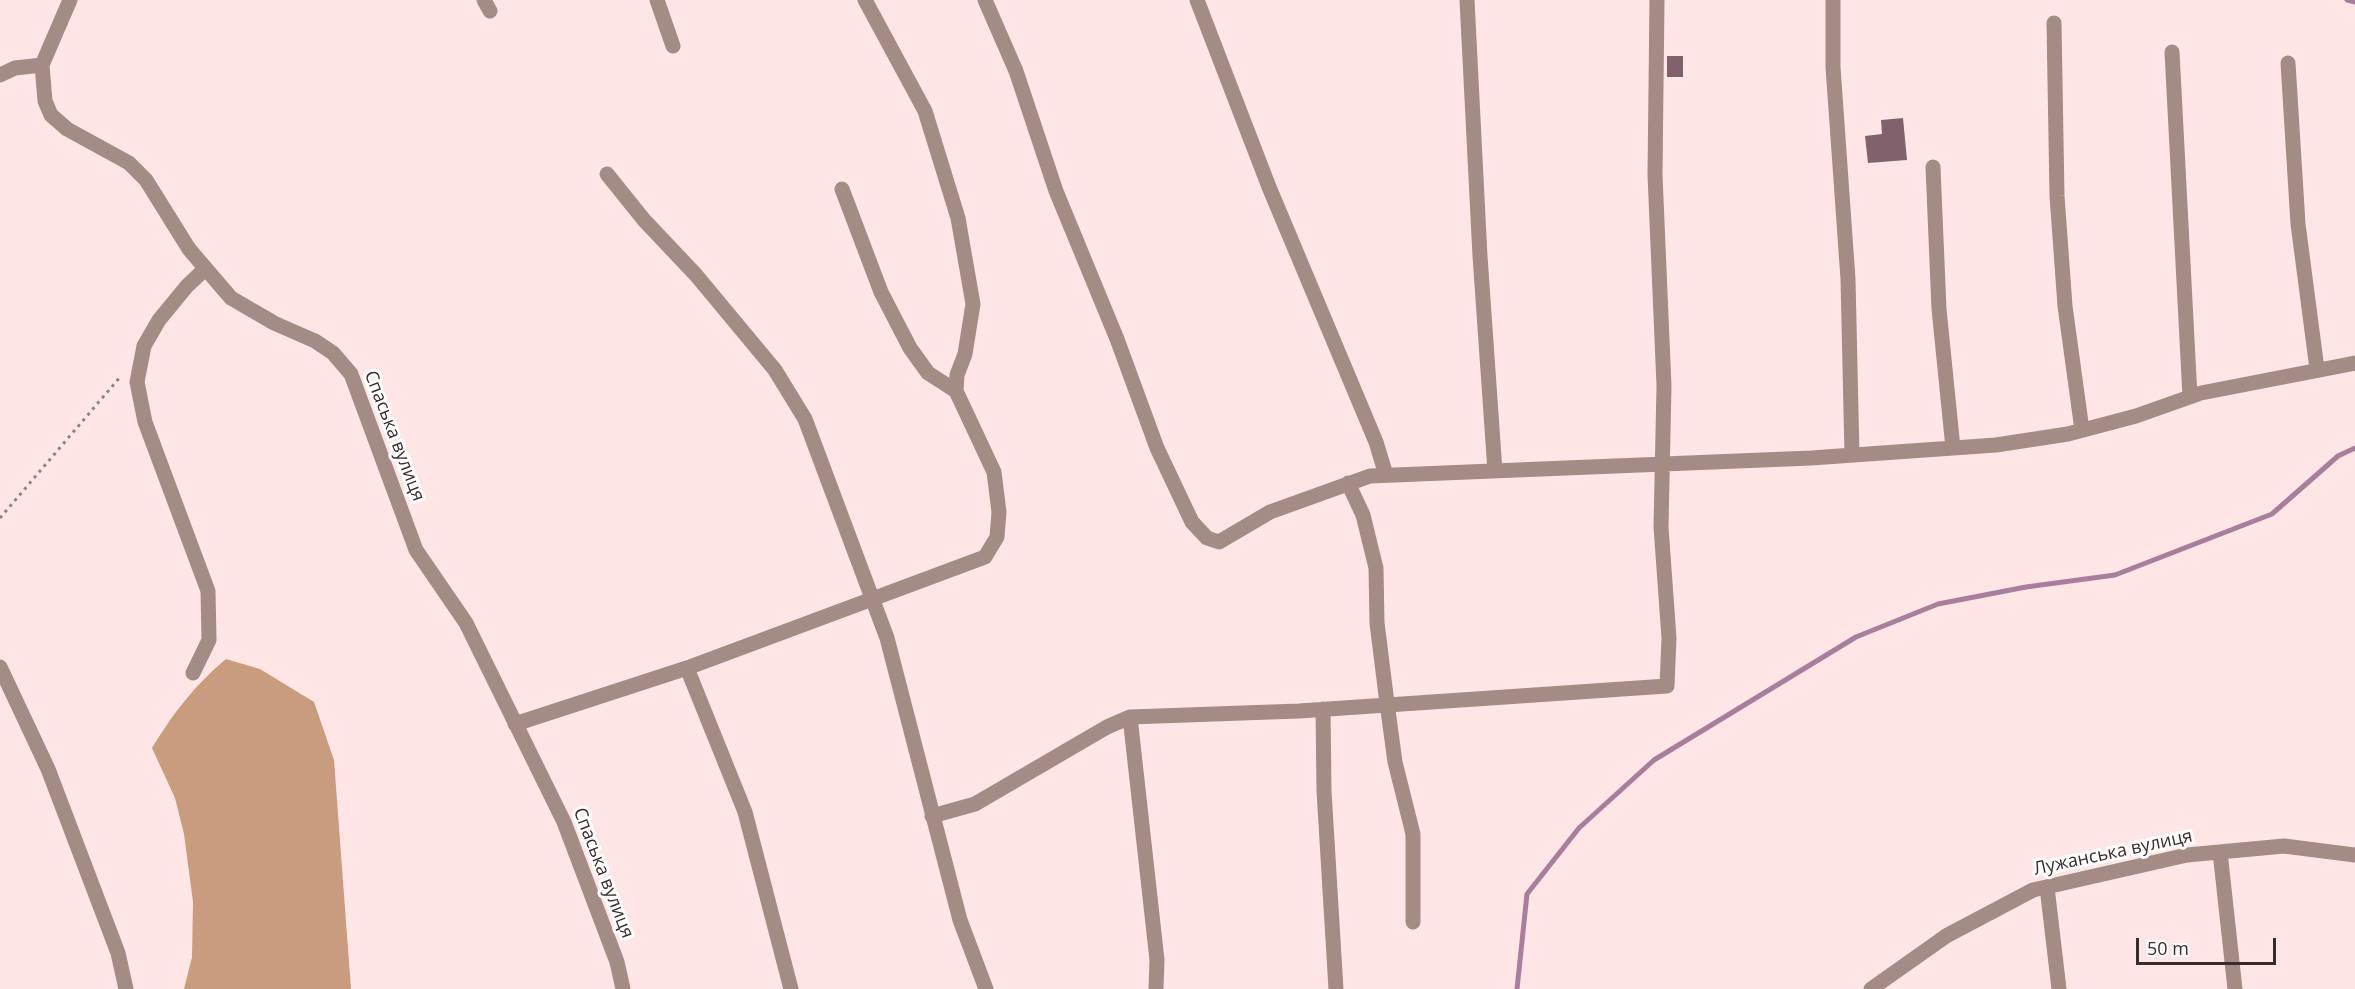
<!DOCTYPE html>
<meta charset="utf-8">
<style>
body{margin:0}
#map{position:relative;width:2355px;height:989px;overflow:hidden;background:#fee6e6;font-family:"Open Sans",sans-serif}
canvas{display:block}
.scale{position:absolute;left:2136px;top:938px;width:140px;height:27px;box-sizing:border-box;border:3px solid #392a2b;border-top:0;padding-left:8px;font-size:18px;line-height:21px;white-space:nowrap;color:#392a2b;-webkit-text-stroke:4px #fff;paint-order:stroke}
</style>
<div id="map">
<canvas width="2355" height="989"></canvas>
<div class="scale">50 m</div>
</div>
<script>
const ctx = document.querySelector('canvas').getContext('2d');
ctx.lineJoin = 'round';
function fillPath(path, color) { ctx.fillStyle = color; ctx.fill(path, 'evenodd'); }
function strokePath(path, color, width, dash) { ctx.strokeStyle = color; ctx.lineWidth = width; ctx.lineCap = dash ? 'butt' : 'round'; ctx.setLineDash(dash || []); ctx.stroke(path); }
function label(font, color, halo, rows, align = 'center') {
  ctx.font = font + ' "Open Sans",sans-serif'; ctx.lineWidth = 6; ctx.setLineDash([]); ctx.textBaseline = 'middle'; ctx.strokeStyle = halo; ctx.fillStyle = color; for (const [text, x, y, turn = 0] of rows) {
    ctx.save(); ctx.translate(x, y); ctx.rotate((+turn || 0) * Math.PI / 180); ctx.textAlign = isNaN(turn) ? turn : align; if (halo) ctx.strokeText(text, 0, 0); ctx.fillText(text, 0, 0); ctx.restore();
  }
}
fillPath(new Path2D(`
 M226,659l34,10 54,33 20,58 17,229h-167l8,-32 1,-55 -9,-68 -9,-36 -23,-50c21,-35 43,-63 74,-89z`), '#c89c7d');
strokePath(new Path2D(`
 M2347,0l8,2
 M1517,989l10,-95 52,-66 75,-68 202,-123 82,-33 88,-17 89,-12 157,-61 66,-58 17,-8`), '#a97e9d', 5);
fillPath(new Path2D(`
 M1667,56h16v21h-16z
 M1903,118l4,42 -39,3 -3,-27 17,-2 -1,-14z`), '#81616b');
strokePath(new Path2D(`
 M0,518l121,-142`), '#938080', 3, [3, 4.5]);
strokePath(new Path2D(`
 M70,0l-28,65 3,36 6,14 16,14 62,34 17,17 43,69 42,49 43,25 41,18 18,12 18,21 65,176 50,73 98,199 53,140 6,27
 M484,0l6,11
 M657,0l16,46
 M985,0l31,71 40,120 61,148 40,109 35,74 15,16 12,4 51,-30 100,-36 441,-18 185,-13 72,-11 68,-18 65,-23 154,-30
 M1197,0l72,187 107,255 10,33
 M1467,0l13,256 15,215
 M1833,0v67l15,212 4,176
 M2054,23l3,173 8,110 17,124
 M2172,52l18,345
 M2288,63l10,161 19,145
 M0,75l15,-7 27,-3
 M1933,167l6,142 14,139
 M607,174l37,46 52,55 79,95 30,49 82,219 73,282 26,69
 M842,189l39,103 29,56 18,25 28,18
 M1348,483l15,32 13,53 1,55 10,80 8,59 18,72v88
 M0,667l48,102 70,184 8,36
 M687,668l58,144 46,177
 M193,673l16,-33 -1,-49 -63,-169 -8,-40 7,-36 15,-26 28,-34 18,-17
 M1323,709l1,82 12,198
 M1130,717l27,243 -1,29
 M515,724l172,-56 298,-111 12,-20 2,-25 -5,-40 -38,-81 1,-16 8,-21 8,-50 -15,-86 -33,-107 -60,-111
 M932,816l43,-12 132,-77 23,-10 169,-6 368,-25 2,-48 -8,-111 3,-141 -9,-211 2,-175
 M2220,852l15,137
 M2047,887l12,102
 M1871,989l75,-53 87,-46 154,-35 97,-9 71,9`), '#a38c85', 15);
label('18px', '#392a2b', '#fff', [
 ["Спаська вулиця",394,436,69],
 ["Лужанська вулиця",2113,853,-12],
 ["Спаська вулиця",603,873,69]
]);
</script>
